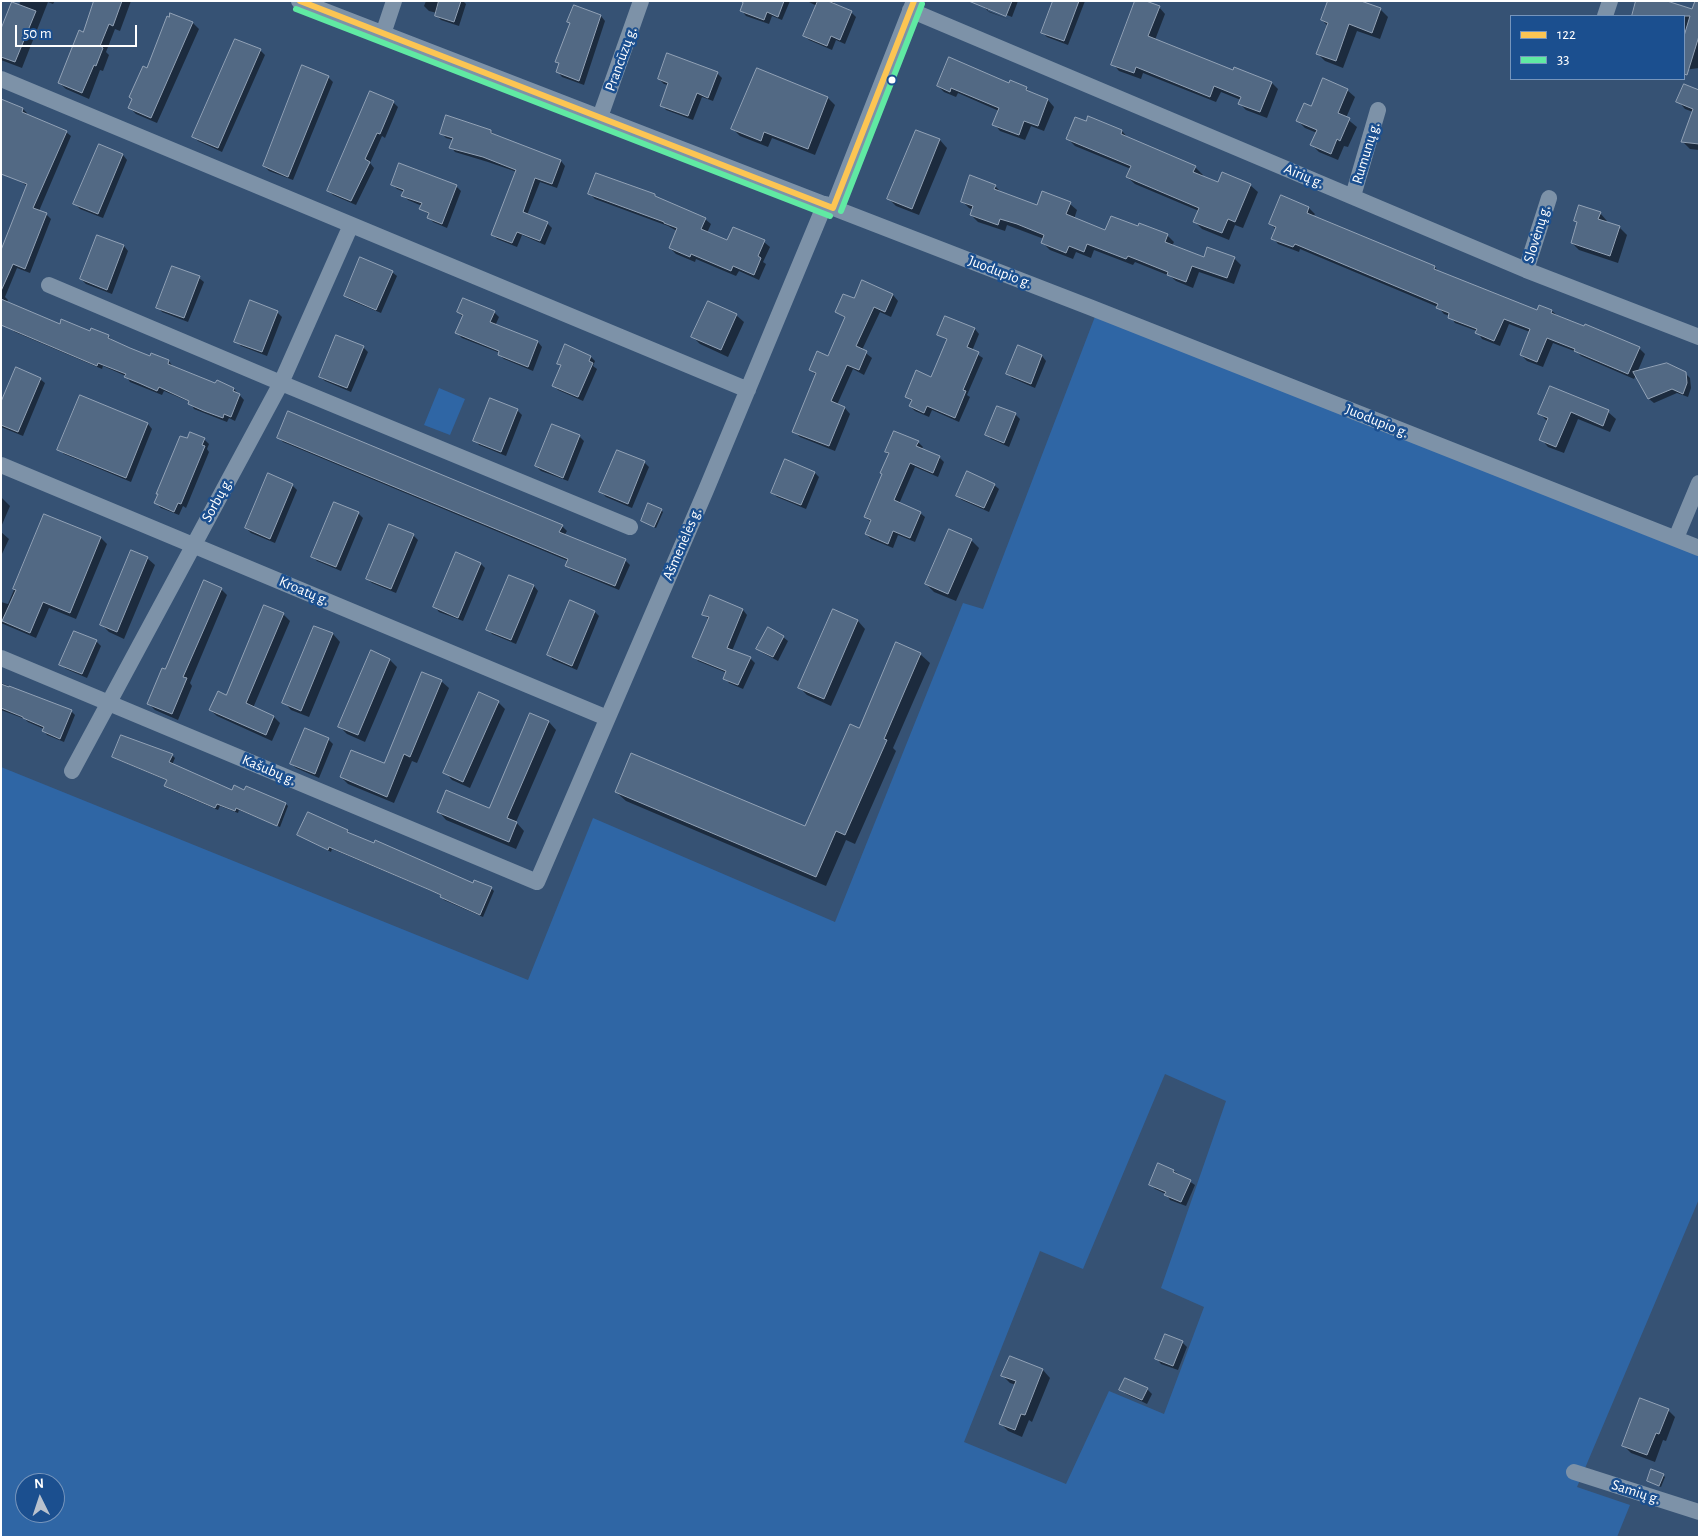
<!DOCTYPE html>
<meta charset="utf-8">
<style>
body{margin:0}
#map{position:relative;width:1700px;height:1538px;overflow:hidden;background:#365274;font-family:"Alegreya Sans",sans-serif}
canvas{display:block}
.frame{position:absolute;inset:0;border:2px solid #fff;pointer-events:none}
.legend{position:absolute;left:1510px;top:15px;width:175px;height:65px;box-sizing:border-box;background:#1b4f8f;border:1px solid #7695bc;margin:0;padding:6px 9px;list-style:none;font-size:15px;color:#fff}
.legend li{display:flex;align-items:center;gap:10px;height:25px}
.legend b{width:25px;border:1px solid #7695bc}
.north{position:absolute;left:15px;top:1473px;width:50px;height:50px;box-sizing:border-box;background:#1b4f8f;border:1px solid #7695bc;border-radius:50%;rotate:356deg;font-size:14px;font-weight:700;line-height:20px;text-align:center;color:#fff}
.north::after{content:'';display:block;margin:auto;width:18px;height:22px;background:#b9c2ce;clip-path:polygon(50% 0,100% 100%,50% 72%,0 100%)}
.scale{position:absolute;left:15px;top:25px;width:122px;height:22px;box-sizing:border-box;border:2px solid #fff;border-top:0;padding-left:6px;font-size:15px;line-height:18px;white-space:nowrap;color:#fff;-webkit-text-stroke:4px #1b4f8f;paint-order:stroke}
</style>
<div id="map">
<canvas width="1700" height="1538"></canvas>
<div class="frame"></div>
<ul class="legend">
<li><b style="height:6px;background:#fcc553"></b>122</li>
<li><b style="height:6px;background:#60e9a3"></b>33</li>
</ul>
<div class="north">N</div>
<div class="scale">50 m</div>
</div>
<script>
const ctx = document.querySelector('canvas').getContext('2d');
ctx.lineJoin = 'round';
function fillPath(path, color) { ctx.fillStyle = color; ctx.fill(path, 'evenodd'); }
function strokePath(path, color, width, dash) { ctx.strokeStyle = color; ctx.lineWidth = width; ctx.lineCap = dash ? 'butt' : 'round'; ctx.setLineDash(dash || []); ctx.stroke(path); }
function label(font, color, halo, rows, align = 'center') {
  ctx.font = font + ' "Alegreya Sans",sans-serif'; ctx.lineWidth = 5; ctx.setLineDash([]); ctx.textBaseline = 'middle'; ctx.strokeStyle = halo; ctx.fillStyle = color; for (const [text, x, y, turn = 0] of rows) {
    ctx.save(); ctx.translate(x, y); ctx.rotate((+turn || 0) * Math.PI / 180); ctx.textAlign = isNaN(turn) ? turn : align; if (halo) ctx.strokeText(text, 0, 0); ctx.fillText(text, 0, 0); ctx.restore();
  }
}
fillPath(new Path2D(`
 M1096,314l603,241v644l-122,288 53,18 -13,32h-1616v-770l527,213 65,-162 242,104 128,-319 20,6zM1165,1074l61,27 -65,187 43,19 -40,107 -55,-23 -43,93 -102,-42 76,-191 43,18zM25,1483h30v30h-30z
 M439,388l26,11 -15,36 -26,-10z`), '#2f66a5');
fillPath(new Path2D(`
 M21,1h34l-2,3 -5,-2 -26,66 -21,-8v-27z
 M95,1h36l-11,30 -5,-2 -9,23 3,3 -6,16 -3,-1 -11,29 -23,-10 -7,-6 24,-50z
 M426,1h37l3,3 -7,22 -18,-6 -5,-5 1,-2 -8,-2 -5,-5z
 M745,1h45l-8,19 -10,-4 -3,8 -23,-8 -4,-5z
 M807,1h27l-1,4 18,7 5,5 -11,27 -9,-4 -4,10 -23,-10 -5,-5 13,-29z
 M987,1h31l-6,16 -24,-9v3l23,9 -22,-8 -5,-5z
 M1054,1h31l-17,44 -21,-8 -5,-5z
 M1637,1l62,11v56l-15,2v-29l3,-9 -3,-1v-15h-51z
 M574,7l27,9 4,5 -21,64 -22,-8 -4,-5 2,-7 -3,-4 14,-37 -2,-2z
 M1159,7l6,7 -10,26 78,31 39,12 6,6 -11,29 -21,-8 -6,-6 1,-4 -20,-8 -5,10 -73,-29 -2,6 -22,-8 -6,-7z
 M1380,9l8,8 -8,22 -23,-8 -14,37 -18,-7 -7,-7 10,-28 -6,-6z
 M193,23l6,6 -42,94 -21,-9 -6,-6 18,-39z
 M260,50l5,5 -43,97 -24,-11 -4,-4z
 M758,69l70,29 7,7 -20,50 -43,-17 -4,9 -28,-11 -7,-7z
 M717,73l5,5 -9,23 -11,-4 -9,23 -27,-10 -4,-5 7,-20 -5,-1 -5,-5z
 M328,77l5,5 -40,98 -24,-9 -5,-5z
 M1010,84l16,4 7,7 15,5 6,7 -10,24 -13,-5 -6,14 -25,-9 -6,-7 5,-13 -41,-18 -2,4 -12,-5 -6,-6z
 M1347,90l8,7 -9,21 11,9 -9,20 -4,-1 -6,14 -19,-8 -7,-7 5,-12 -12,-5 -7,-7 14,-13z
 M1699,91v59l-9,-1 -7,-7 10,-30 -8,-3 -7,-8z
 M393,102l5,5 -13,31 -3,-2 -12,27 4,5 -18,37 -23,-10 -5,-5z
 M23,109l4,4v2l39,17 5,4 -32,75 7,3 5,5 -21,54 -13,-5 -12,29 3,3 -1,3 53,22 48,11 5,5 38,17 18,3 4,6 43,18 18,4 10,11 -9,21 -6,-3 -2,4 -33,-13 -4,-7 -26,-11 -2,4 -32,-13 -4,-6 -23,-10 -1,3 -87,-37 -14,-10v-69l26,-67 -8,-6 -18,-8z
 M491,131l4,5 66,25 4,5 -8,22 -17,-6 -13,33 20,8 5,5 -7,17 -23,-10 -5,12 -20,-8 -5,-5 25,-62 -29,-10 -33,-10 -4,-5 2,-7 -7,-2 -5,-5z
 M916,131l24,9 7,8 -28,67 -23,-9 -7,-7z
 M1122,131l7,8 66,28 8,8 -1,2 17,6 31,2 8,7 -15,36 -8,-3 -6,15 -27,-11 -8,-8 5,-10 -64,-27 -8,-7 4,-8 -56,-23 -8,-8z
 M123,155l4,5 -24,58 -23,-9 -5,-5z
 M392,184l64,2 5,5 -14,37 -14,-6 -4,-4 1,-3 -9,-6 1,-3 -14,-6 -5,-5 1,-3 -7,-3z
 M995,186l7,7 35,13 33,-2 7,6 -3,9 32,12 32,-3 29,7 7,7 -2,4 33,12h29l7,7 -7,19 -35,-12 -6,16 -17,-7 -6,-5 -35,-14 -2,3 -39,-15 -3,8 -15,-6 -3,7 -23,-9 -7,-7 1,-4 -37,-14 -2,6 -27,-9 -7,-7 2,-5 -4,-2 -7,-7z
 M590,194l67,4 48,21 6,5 -4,9 21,9h36l6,5 -7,15 3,2 -7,16 -20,-9 -3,5 -40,-17 -1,3 -19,-8 -6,-6 7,-17 -9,-5 -73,-27z
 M1309,208l6,6 -2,3 122,50 4,5 99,40 14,-1 6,5 81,32 6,6 -8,19h48l5,5 1,10 -3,9 -11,-4 -23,10 -5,-4 -13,-24 -2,4 -53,-23 -4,-4 -24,-9 -10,24 -16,-6 -6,-6 9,-23 -21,-8 -9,22 -18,-7 -5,-8 -22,-8 -5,-7 -6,-2 -6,-7 -138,-58 -1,3 -21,-8 -5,-6 3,-8 -5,-6z
 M1600,213l7,8v2l12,4 8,8 -9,28 -39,-13 -7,-7 6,-19 -3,-3z
 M98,236l26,10 4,5 -16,43 -26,-10 -5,-5z
 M392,272l5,4 -16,37 -31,-13 -5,-4z
 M199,278l5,4 -16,40 -26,-10 -4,-5z
 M863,282l30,13 5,6 -7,16 -11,-5 -18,38 10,8 -8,17 -11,-6 -16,36 8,3 5,6 -15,37 -35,-14 -6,-6 22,-56 -6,-6 18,-11 18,-39 -9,-7 18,-12z
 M277,312l5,5 -15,39 -26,-10 -5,-5z
 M458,312h36l5,5 -4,9 43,16 4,5 -9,24 -29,-12 -5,-4 1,-2 -38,-15 -5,-5 6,-16z
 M736,315l8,7 -16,35 -28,-13 -7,-7z
 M945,317l30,12 4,5 -7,17 11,7 -16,37 3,2 -11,25 -27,-12 -3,7 -14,-6 -5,-5 2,-4 -6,-6 26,-17 16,-38 -10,-7z
 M363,347l5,5 -17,40 -26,-11 -5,-4z
 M1018,347l24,9 4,5 -11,27 -23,-10 -5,-5z
 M591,357l4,4 -2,5 4,3 -14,32 -25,-11 -4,-4 8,-19 -4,-4z
 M40,379l5,4 -22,53 -22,-9v-21z
 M1551,388l57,24 8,7 -6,13 -32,-13 -14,34 -16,-6 -7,-8 7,-17 -8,-8z
 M81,396l67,28 4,5 -21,53 -67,-28 -5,-5z
 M517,410l5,5 -16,41 -27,-11 -4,-5z
 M1015,414l5,5 -11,28 -18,-8 -4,-4z
 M579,436l5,5 -16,40 -27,-10 -5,-5z
 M278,437l284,89 5,5 -3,5 61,24 5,5 -11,25 -48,-20 -5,-5 2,-4 -285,-119z
 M204,439l5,5 -2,5 2,3 -23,56 -3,-2 -4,9 -18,-7 -5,-5 31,-63z
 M918,442l5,5 -2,3 18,7 5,5 -6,15 -23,-10 -16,37 21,9 5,4 -10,25 -17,-7 -5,13 -22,-9 -5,-5 5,-12 -6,-5 19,-43 5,-19 -3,-3z
 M644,462l5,5 -17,41 -26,-11 -5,-5z
 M815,473l4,4 -13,32 -29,-12 -5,-5z
 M292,485l5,5 -22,53 -24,-10 -5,-5z
 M994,485l5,4 -10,23 -27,-12 -5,-4z
 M1,497l9,9 -9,21z
 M661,510l2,2 -7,16 -14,-7z
 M358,513l5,5 -22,53 -24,-10 -5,-5z
 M45,516l56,22 6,6 -31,75 -27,-11 -13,30 -35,-15v-21l7,2z
 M1,532l8,7 -8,17z
 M413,535l5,5 -22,53 -24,-10 -5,-4z
 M971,540l8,8 -23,53 -22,-9 -8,-8z
 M147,558l8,7 -31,74 -15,-7 -7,-7z
 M481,564l4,4 -22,53 -24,-9 -4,-5z
 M510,576l24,10 4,5 -22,53 -24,-10 -4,-4z
 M221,589l6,6 -37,88 2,3 -14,34 -23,-10 -6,-6 17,-33z
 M743,610l4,5 -15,36 18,7 5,5 -12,26 -14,-6 -4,-5 2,-5 -29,-12 -4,-5 15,-36 -5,-6z
 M834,611l24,10 7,8 -34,77 -24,-11 -7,-7z
 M595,612l4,4 -22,54 -24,-10 -4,-5z
 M283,614l7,7 -37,87 21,9 6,6 -8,18 -55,-25 -7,-6 17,-14z
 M315,627l18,7 7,8 -31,75 -18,-7 -7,-8z
 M783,637l5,4 -10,20 -15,-8 -5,-5z
 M96,641l5,5 -14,32 -21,-9 -5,-5z
 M920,654l10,9 -37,85 3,3 -41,93 -9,-4 -20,46 -200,-85 -10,-9 189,36 55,-99z
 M390,660l7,7 -32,75 -18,-8 -7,-7z
 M441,681l8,7 -32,75 -5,-2 -18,42 -46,-19 -7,-7 43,-12z
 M1,683l70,28 4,4 -11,27 -17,-7 -3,-4v-2l-16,-7 -3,-3 -24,-9z
 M498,702l7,7 -35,79 -18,-8 -7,-8z
 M531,714l18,8 7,8 -40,92 8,9 -8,18 -70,-29 -7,-8 50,-3z
 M328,739l5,5 -14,34 -23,-10 -5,-4z
 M172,755l3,3 -3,7 61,26h12l41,13 2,2 -8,21 -41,-17 -1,3 -18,-7 -2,4 -49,-21 -3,-3 2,-5 -52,-22 -3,-3z
 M348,831l2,3 123,51 18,3 3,3 -11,26 -39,-17 -2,-4 -8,-4 -102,-43 -1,3 -33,-17z
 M1174,1171l21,14 -9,21 -16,-6 -4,-6 -11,-5 -5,-5z
 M1182,1342l5,5 -9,23 -17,-6 -4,-5z
 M1010,1357l33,13 7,8 -18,44 -3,-2 -7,17 -14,-6 -8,-8 16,-38 -6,-2 -7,-7z
 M1147,1389l5,5 -5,10 -21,-10 -5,-4z
 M1668,1410l7,7 -9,24 -3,-1 -8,22 -24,-9 -8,-8z
 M1663,1475l2,2 -4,10 -13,-6z`), '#0007');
const building = new Path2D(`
 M94,1h28l-9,25 -4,-2 -9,22 3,2 -7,18 -2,-1 -12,28 -24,-10 21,-53 4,2z
 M439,1h22l-7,21 -19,-6z
 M741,1h43l-6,16 -11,-5 -3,8 -24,-9 3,-8z
 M818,1h10l24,10 -12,29 -9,-4 -4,10 -24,-10z
 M969,1h43l-6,15z
 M1053,1h26l-15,40 -23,-8z
 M1135,1h11l14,5 -12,30 85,34 1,-3 38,15 -12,30 -22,-8 3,-7 -27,-11 -4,11 -74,-30 -2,6 -23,-8z
 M1328,1h33l20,7 -9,25 -23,-9 -13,37 -20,-7 12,-31 -7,-3z
 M1636,1h31l25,8 3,-8h4v35l-12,39 -3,-1v-38l6,-20h-58z
 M12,2l24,9 -21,51 -14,-5v-28z
 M574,5l27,10 -22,66 -23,-9 3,-9 -4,-1 15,-39 -3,-1z
 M170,13l23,9 -42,96 -23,-10 4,-9 -3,-2 14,-31 4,2 20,-52 2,1z
 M235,39l26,10 -43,99 -26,-11z
 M667,53l51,19 -10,26 -11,-5 -9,23 -28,-10 8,-23 -10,-4z
 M949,57l60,26 1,-3 17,7 -1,3 22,9 -10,27 -14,-5 -5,14 -27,-10 7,-17 -48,-20 -1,4 -13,-6z
 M302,65l27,11 -41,101 -25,-11z
 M757,68l71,29 -20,52 -44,-17 -3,9 -30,-12z
 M1323,78l25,11 -10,24 12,5 -10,23 -3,-2 -6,15 -21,-9 7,-15 -21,-9 8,-18 7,3z
 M1684,84l15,6v54l-18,-2 12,-33 -17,-7z
 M370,91l24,10 -14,33 -3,-1 -12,26 5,3 -19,39 -24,-10z
 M1,99l22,9 -1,4 45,19 -34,77 14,5 -22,56 -12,-5 -12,27v-41l26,-66 -26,-10z
 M446,115l45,15v3l70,27 -9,24 -17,-6 -12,34 25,10 -8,19 -23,-9 -5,11 -21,-8 25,-65 -33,-13 -34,-9 4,-10 -13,-4z
 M1088,116l34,14 -1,4 75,32 -3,6 25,10 4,-10 29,12 -16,38 -7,-3 -6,14 -29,-11 6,-14 -73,-31 5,-11 -65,-27 9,-22 11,4z
 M916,130l24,9 -28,70 -25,-10z
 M99,144l24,10 -25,60 -25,-10z
 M399,163l58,22 -15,39 -15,-6 2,-5 -10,-4 3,-6 -21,-7 3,-6 -13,-5z
 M596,173l59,21v2l51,22 -5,11 26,11 6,-13 32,13 -7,16 3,2 -7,17 -21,-9 -2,5 -40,-17 -1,3 -21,-9 8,-20 -13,-5v-1l-76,-28z
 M970,175l26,10 -2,4 43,16 5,-14 29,11 -5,12 39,16 6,-14 27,10 1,-3 29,11 -3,8 39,15 3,-10 28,10 -8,21 -35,-12 -6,16 -19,-7 1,-3 -40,-16 -2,3 -39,-15 -3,8 -15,-6 -3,7 -25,-10 3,-8 -27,-11 -17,-5 -2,6 -28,-10 3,-9 -12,-4z
 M1281,195l28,12 -2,6 128,53 -1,3 103,41 2,-5 13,5 -1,3 33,13 1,-2 55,23 -12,27 -54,-23 1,-2 -28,-11 -10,24 -17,-7 10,-26 -26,-10 -10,22 -19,-8 2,-4 -29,-11 1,-5 -13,-5 2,-4 -143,-60 -2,3 -22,-8 5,-12 -7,-3z
 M1579,205l22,7 -3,7 22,7 -10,30 -39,-13 6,-21 -3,-1z
 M97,235l27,10 -17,45 -27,-11z
 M360,257l33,14 -17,39 -32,-14z
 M172,266l28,10 -16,42 -28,-10z
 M862,280l31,14 -8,18 -11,-5 -18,39 11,5 -8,19 -12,-5 -16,36 14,6 -16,39 -37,-14 24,-59 -7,-3 8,-19 11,5 17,-39 -10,-5 8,-18 11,4z
 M463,298l32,13 -5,11 48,19 -10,26 -30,-12 1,-4 -44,-18 8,-18 -6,-3z
 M1,299l59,25 1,-5 29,12 1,-3 18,7 -1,3 22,10 20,8 1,-3 18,7 -1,4 47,19 2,-3 17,8 -1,3 7,3 -9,23 -7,-3 -1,4 -19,-7 -16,-7 1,-3 -30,-14 -2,4 -18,-8 -15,-6 2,-3 -28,-11 -1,3 -96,-41z
 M250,300l28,11 -16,41 -28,-10z
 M708,301l29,13 -16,36 -30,-13z
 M945,316l30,12 -8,19 12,5 -16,38 3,1 -11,27 -28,-12 -3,7 -15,-7 3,-6 -7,-3 11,-27 15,7 16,-38 -10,-4z
 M336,335l28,11 -17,42 -28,-11z
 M565,344l26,12 -2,5 4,2 -15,34 -26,-11 9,-21 -4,-1z
 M1018,345l24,10 -11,29 -25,-10z
 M1667,363l19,9 1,11 -4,11 -11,-5 -24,10 -15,-27z
 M16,367l25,11 -23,54 -17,-7v-23z
 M1550,386l59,24 -6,16 -32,-14 -15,35 -17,-7 9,-22 -10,-4z
 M80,395l68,28 -22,55 -69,-28z
 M490,398l28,11 -17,43 -28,-11z
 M997,406l19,7 -12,30 -19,-8z
 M288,411l275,114 -4,7 67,27 -11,27 -50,-20 3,-7 -291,-121z
 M552,424l28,11 -17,43 -28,-12z
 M894,431l25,10 -3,5 24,10 -7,17 -23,-10 -16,37 27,12 -11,26 -17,-7 -5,13 -23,-10 6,-14 -7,-3 18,-43 -2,-1 9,-20 -4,-1z
 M190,432l15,6 -3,7 3,1 -24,58 -3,-1 -4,9 -20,-9 4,-9h-2l24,-58 7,2z
 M617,450l28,11 -17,43 -29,-12z
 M785,459l30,13 -14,33 -30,-12z
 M967,471l28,13 -11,24 -28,-12z
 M268,473l25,11 -23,55 -25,-11z
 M334,502l25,10 -23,55 -25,-10z
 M648,503l14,6 -8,18 -13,-6z
 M44,514l57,23 -31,76 -27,-11 -13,31 -28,-12 14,-31 -3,-1z
 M389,524l25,10 -23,55 -25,-10z
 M949,529l23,10 -24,55 -23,-10z
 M131,550l17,7 -31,75 -17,-7z
 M456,552l25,11 -23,55 -25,-11z
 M509,575l25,10 -23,55 -25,-10z
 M204,580l18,8 -39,89 4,1 -15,36 -25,-10 15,-36 3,1z
 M710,595l33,14 -16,39 24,9 -13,28 -15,-6 3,-8 -34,-14 17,-40 -7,-2z
 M570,600l25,11 -23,55 -25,-11z
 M264,605l20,8 -38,90 28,13 -8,19 -57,-25 9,-19 8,4z
 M833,609l25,11 -34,79 -26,-11z
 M314,626l19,7 -32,78 -19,-8z
 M768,627l16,9 -11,21 -17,-8z
 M74,631l23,9 -15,34 -23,-9z
 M896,642l25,11 -37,86 3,1 -42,95 -9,-4 -20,46 -201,-85 16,-39 174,73 45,-102 9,4z
 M371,650l19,9 -32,76 -20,-8z
 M422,672l20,8 -32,77 -6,-3 -17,43 -47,-20 11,-27 33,13z
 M1,684l8,3v-1l63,24 -12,29 -18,-8 2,-4 -21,-9v-1l-22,-9z
 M479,692l20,9 -36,81 -20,-9z
 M530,713l19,8 -42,97 10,4 -8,20 -72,-30 9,-22 43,18z
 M305,728l24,10 -14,36 -25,-10z
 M121,735l52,19 -4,8 63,28 2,-5 10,5 2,-4 40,17 -9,23 -41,-18 -1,3 -18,-7 -2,4 -30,-13 -21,-9 3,-6 -55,-23z
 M308,812l40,18 -1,2 27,11 1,-3 98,43 1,-3 18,7 -12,28 -40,-18 1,-2 -11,-5 -101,-43 -1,3 -31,-15z
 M1158,1163l16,7 -1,2 18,8 -10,22 -17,-7 2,-3 -17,-7z
 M1165,1334l18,7 -10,25 -18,-7z
 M1010,1356l33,13 -18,46 -4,-1 -6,16 -16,-6 17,-43 -15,-5z
 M1125,1378l23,10 -6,12 -23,-10z
 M1640,1398l29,11 -10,25 -3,-1 -9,22 -25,-9z
 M1651,1469l13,5 -5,12 -12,-5z`);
fillPath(building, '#526984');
strokePath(building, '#92a2b6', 1);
strokePath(new Path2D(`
 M299,1l793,307 607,240
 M910,10l616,260 173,67
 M1605,16l5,-15
 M383,34l11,-33
 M1,79l747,311
 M600,117l41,-116
 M1353,196l25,-86
 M833,208l81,-207
 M1526,270l23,-72
 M49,285l232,98 349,144
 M1,465l606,253
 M1676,538l23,-55
 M1,658l536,224 169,-392 119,-286
 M72,771l209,-388 70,-158
 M1574,1472l125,40`), '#7d92a8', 16);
strokePath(new Path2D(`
 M300,1l533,207
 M833,208l81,-207`), '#fcc553', 6);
strokePath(new Path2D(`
 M296,9l534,207
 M841,211l81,-207`), '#60e9a3', 6);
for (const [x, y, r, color] of [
 [892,80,4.5,"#fff"]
]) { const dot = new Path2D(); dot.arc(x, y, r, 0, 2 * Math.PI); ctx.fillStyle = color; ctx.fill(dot); strokePath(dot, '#1b4f8f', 2); }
label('15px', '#fff', '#1b4f8f', [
 ["Prancūzų g.",621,59,-70],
 ["Rumunų g.",1366,153,-73],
 ["Airių g.",1304,176,23],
 ["Slovėnų g.",1537,234,-73],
 ["Juodupio g.",1000,272,21],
 ["Juodupio g.",1377,421,22],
 ["Sorbų g.",217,500,-61],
 ["Ašmenėlės g.",682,544,-67],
 ["Kroatų g.",304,591,23],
 ["Kašubų g.",269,770,23],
 ["Samių g.",1636,1492,18]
]);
</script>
